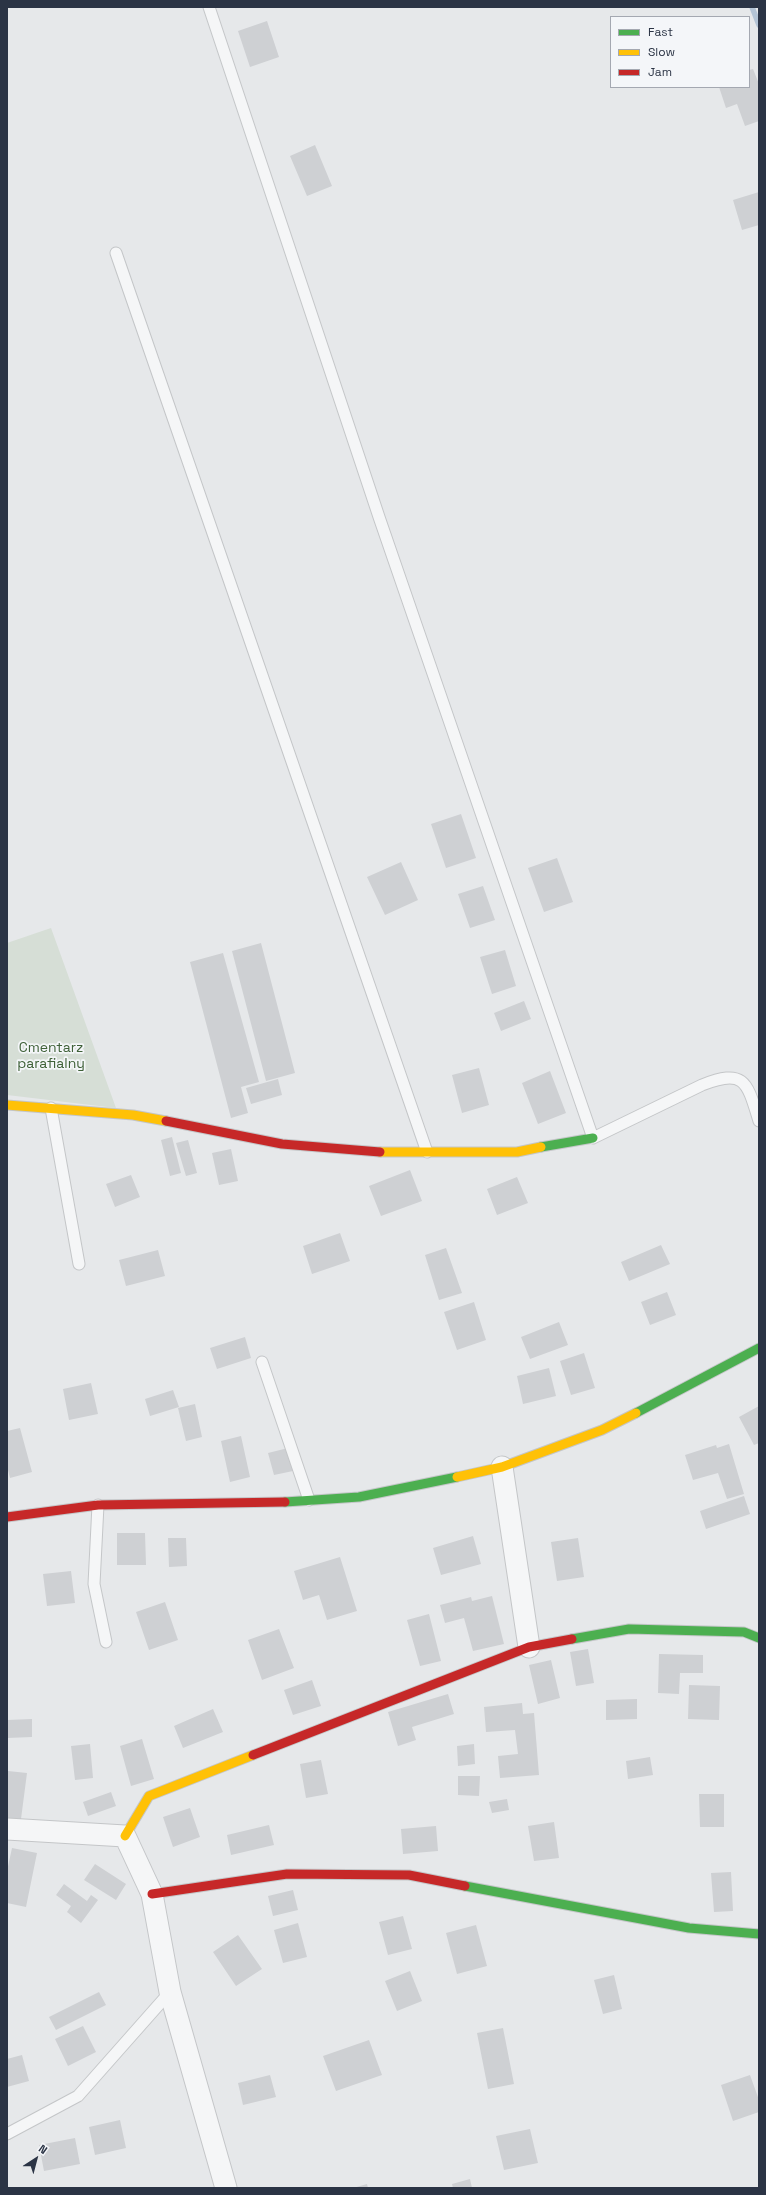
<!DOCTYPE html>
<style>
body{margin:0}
#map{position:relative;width:766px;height:2195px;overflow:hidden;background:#e6e8ea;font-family:"Space Grotesk",sans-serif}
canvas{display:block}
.frame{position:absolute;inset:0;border:8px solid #2b3445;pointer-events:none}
.legend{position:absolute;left:610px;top:16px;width:140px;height:72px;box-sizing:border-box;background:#f4f6f9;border:1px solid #a4a8b1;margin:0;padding:5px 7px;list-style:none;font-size:12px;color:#2b3445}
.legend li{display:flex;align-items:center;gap:8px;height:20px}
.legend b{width:20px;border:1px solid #a4a8b1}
.north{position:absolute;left:16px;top:2139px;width:40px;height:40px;-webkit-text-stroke:3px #f4f6f9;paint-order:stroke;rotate:36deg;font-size:11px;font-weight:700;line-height:16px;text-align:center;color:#2b3445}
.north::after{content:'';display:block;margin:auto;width:14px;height:18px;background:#2b3445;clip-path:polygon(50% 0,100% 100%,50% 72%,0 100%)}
</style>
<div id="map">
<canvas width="766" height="2195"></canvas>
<div class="frame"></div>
<ul class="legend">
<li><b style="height:5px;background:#4caf50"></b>Fast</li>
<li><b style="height:5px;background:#ffc107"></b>Slow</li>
<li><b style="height:5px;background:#c62828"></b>Jam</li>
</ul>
<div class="north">N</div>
</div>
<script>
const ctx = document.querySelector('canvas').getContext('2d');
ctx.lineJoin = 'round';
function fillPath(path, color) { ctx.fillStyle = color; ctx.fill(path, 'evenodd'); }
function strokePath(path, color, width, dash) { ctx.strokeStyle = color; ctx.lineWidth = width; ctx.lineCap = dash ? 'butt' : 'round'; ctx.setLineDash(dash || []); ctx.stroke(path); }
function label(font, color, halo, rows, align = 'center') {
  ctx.font = font + ' "Space Grotesk",sans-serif'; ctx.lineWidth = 3.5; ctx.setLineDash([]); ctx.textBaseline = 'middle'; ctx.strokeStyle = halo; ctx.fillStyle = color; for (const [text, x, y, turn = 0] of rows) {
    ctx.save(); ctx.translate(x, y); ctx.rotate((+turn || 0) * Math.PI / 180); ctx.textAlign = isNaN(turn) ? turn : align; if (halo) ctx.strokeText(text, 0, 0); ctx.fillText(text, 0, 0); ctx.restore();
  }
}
fillPath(new Path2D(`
 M51,928l65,180 -109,-13v-152z`), '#d6ded6');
strokePath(new Path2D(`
 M752,7l7,18`), '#b4c4d5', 5.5);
fillPath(new Path2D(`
 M267,21l12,36 -29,10 -12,-36z
 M753,69l6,15v37l-14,5 -8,-22 -11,4 -7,-21h30v-17z
 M315,145l17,41 -25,10 -17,-40z
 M759,192v33l-17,5 -9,-30z
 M461,814l15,44 -30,10 -15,-44z
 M557,858l16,44 -29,10 -16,-44z
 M401,862l17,38 -33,15 -18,-38z
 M483,886l12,34 -25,8 -12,-34z
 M261,943l34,130 -29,8 -34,-130z
 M505,950l11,36 -24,8 -12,-37z
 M223,953l36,129 -18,5 7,26 -17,5 -41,-156z
 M524,1001l7,18 -30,12 -7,-18z
 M479,1068l10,37 -27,8 -10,-38z
 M550,1071l16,42 -28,11 -16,-41z
 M278,1079l4,16 -31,9 -5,-16z
 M172,1137l9,36 -11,3 -9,-36z
 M188,1140l9,33 -11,3 -10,-33z
 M231,1149l7,32 -19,4 -7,-32z
 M410,1170l12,31 -41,15 -12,-30z
 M131,1175l9,22 -25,10 -9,-23z
 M517,1177l11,26 -31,12 -10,-26z
 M340,1233l10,28 -38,13 -9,-28z
 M661,1245l9,19 -41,17 -8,-19z
 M446,1248l16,45 -23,7 -14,-45z
 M158,1250l7,26 -39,10 -7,-26z
 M667,1292l9,23 -26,10 -9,-23z
 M474,1302l12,38 -29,10 -13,-38z
 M559,1322l9,23 -38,14 -9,-22z
 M245,1337l6,21 -34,11 -7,-21z
 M584,1353l11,35 -24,7 -11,-34z
 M549,1368l7,28 -33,8 -6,-28z
 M91,1383l7,31 -29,6 -6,-31z
 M173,1390l6,17 -29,9 -5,-17z
 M195,1404l7,33 -16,4 -8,-33z
 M759,1406v37l-5,2 -15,-28z
 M20,1428l12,44 -22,6 -3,-12v-35z
 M241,1436l9,41 -20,5 -9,-41z
 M729,1444l15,50 -17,5 -9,-26 -25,7 -8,-25 31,-10 1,3z
 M288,1448l5,23 -19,4 -6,-22z
 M744,1496l6,18 -44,15 -6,-18z
 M117,1533h28l1,32h-29z
 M473,1536l8,28 -40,11 -8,-27z
 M168,1538h18l1,28 -18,1z
 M578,1538l6,39 -27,4 -6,-39z
 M340,1557l17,54 -30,9 -8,-25 -16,5 -9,-29z
 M71,1571l4,32 -28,3 -4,-32z
 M492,1596l12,48 -31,7 -9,-33 -19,5 -5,-18 31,-8 1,4z
 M165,1602l13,38 -29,10 -13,-38z
 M429,1614l12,47 -21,5 -13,-46z
 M279,1629l15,39 -32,12 -14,-40z
 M588,1649l6,34 -18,3 -6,-34z
 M659,1654l44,1v18h-23l-1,21 -21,-1z
 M551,1660l9,38 -22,6 -9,-39z
 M312,1680l9,26 -28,9 -9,-25z
 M689,1685l31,1 -1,34 -31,-1z
 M448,1694l6,20 -42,13 4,13 -18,6 -10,-34z
 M637,1699v20l-31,1v-20z
 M522,1703l1,11 11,-1 5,62 -39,3 -2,-22 20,-2 -3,-24 -29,2 -2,-25z
 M213,1709l10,23 -40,16 -9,-22z
 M32,1719v18l-25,1v-18z
 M142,1739l12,40 -23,7 -11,-40z
 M90,1744l3,34 -18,2 -4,-34z
 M474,1744l1,20 -17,2 -1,-20z
 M650,1757l3,18 -25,4 -2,-18z
 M321,1760l7,34 -22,4 -6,-34z
 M8,1771l19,2 -6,46 -14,-1z
 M458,1776h22l-1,20 -21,-1z
 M111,1792l5,14 -28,10 -5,-14z
 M699,1794h25v33h-24z
 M507,1799l2,11 -17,3 -3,-11z
 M190,1808l10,29 -27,10 -10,-30z
 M554,1822l5,36 -25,3 -6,-35z
 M269,1825l5,20 -43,10 -4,-20z
 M436,1826l2,25 -35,3 -2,-25z
 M12,1848l25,5 -11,54 -19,-4v-32z
 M95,1864l31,20 -10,16 -32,-20z
 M731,1872l2,39 -19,1 -3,-39z
 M64,1884l23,17 4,-6 7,5 -17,23 -14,-11 4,-6 -15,-11z
 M293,1890l5,20 -25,6 -5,-20z
 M403,1916l9,33 -24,6 -9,-33z
 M298,1923l9,34 -24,6 -9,-33z
 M476,1925l11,41 -30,8 -11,-41z
 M238,1935l24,34 -26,17 -23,-34z
 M410,1971l12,30 -25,10 -12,-30z
 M614,1975l8,34 -19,5 -9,-34z
 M99,1992l7,13 -50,25 -7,-13z
 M83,2026l13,26 -28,14 -13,-27z
 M503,2028l11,56 -26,5 -11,-56z
 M369,2040l13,35 -46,16 -13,-35z
 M22,2055l7,26 -22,6v-28z
 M270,2075l6,22 -33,8 -5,-22z
 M750,2075l9,25v12l-26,9 -12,-36z
 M120,2120l6,28 -31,7 -6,-28z
 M530,2129l8,34 -34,7 -8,-34z
 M75,2138l5,26 -36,7 -5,-26z
 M470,2179l2,9h-19l-1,-4z
 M367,2184l1,4h-15z`), '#ced0d3');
const lane = new Path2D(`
 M209,7l170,510 214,621 109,-53c43,-17 45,-3 57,36
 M116,253l311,899
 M51,1108l28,156
 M262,1362l47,138
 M98,1505l-4,79 12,58
 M7,2134l71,-38 92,-104`);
const street = new Path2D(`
 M502,1467l27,180
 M7,1829l118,7 27,58 18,98 56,196`);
const fast = new Path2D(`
 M541,1147l52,-9
 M636,1413l123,-65
 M285,1502l74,-5 98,-20
 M572,1639l57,-10 115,3 15,6
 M465,1886l224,42 70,6`);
const slow = new Path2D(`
 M7,1105l126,10 33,6
 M380,1152h137l24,-5
 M457,1477l45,-10 100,-37 34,-17
 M125,1836l24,-40 104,-41`);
const jam = new Path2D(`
 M166,1121l116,23 98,8
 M7,1517l91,-12 187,-3
 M253,1755l276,-108 43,-8
 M152,1894l135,-20 122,1 56,11`);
strokePath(lane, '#c4c6c8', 13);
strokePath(street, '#c4c6c8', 23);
strokePath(fast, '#c4c6c8', 11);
strokePath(slow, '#c4c6c8', 11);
strokePath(jam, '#c4c6c8', 11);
strokePath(lane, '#f5f6f7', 11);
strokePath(street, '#f5f6f7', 21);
strokePath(fast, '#4caf50', 9);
strokePath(slow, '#ffc107', 9);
strokePath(jam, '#c62828', 9);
label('14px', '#3f6138', '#f4f6f9', [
 ["Cmentarz",51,1048],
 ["parafialny",51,1064]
]);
</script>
